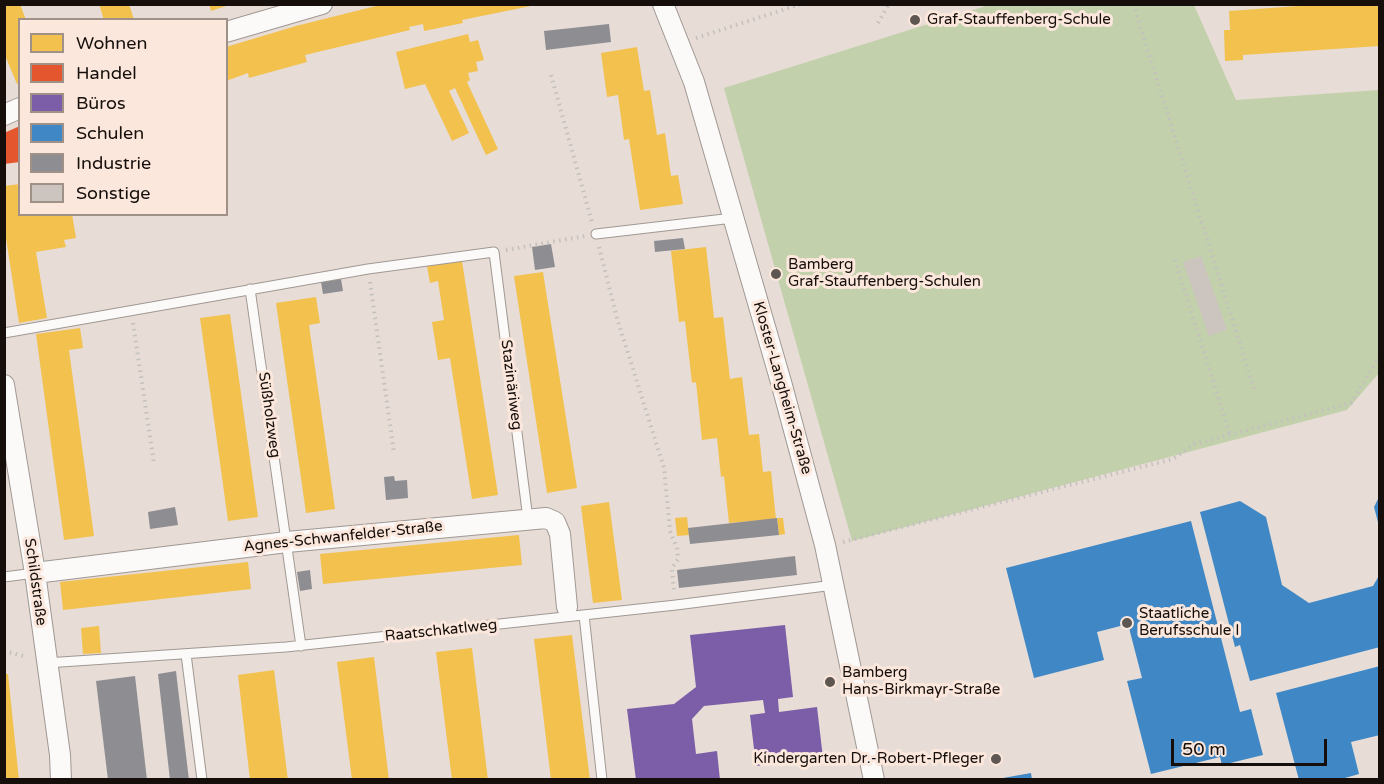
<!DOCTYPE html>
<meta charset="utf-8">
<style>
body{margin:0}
#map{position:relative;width:1384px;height:784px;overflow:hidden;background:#e7dcd6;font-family:"Varela Round",sans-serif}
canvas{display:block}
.frame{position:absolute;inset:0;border:6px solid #150e0a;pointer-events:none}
.legend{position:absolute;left:18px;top:18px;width:210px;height:198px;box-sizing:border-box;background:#fbe7dc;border:2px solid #9f9088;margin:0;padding:8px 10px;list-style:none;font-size:18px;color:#150e0a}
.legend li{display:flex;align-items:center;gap:12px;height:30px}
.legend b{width:30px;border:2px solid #9f9088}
.scale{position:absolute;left:1171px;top:739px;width:156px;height:27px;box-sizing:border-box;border:3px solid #150e0a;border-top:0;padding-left:8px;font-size:18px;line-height:21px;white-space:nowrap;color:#150e0a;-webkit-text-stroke:4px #fbe7dc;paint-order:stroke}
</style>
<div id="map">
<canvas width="1384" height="784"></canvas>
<div class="frame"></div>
<ul class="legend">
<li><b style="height:16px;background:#f2c14e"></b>Wohnen</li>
<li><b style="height:16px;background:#e4572e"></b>Handel</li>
<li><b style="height:16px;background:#7b5ea7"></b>Büros</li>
<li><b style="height:16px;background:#3f88c5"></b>Schulen</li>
<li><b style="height:16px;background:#8d8d92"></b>Industrie</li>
<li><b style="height:16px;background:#ccc4bf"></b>Sonstige</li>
</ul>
<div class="scale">50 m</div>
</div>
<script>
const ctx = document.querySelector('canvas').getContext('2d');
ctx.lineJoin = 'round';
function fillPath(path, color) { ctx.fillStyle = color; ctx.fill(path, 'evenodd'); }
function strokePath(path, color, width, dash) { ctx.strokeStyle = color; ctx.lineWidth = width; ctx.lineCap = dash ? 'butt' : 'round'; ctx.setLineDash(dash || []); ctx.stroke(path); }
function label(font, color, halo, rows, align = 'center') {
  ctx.font = font + ' "Varela Round",sans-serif'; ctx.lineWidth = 6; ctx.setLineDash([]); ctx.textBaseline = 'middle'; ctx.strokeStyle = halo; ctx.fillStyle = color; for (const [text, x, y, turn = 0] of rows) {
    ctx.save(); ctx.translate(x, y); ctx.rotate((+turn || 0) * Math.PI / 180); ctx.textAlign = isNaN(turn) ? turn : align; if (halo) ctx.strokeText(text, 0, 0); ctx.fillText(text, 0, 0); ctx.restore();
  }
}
fillPath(new Path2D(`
 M989,5h205l42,95 143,-10v283l-32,37 -495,131 -128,-453z`), '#c2d0ab');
fillPath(new Path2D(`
 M4,4h16l6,16h-6v63l-3,1 -13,-31z
 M99,4h30l5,16h-30z
 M209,4h20v1l-18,6z
 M384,4l147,2 -69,14 1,3 -39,8 -1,-7 -14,3 1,3 -105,25 2,7 -58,16 -1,-5 -22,8v-34l70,-21z
 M1325,4h55v42l-137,9v5l-18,1 -1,-31h6l-1,-19z
 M468,34l2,8 8,-2 6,20 -8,2 2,9 -10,2 2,7 -3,2 31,67 -12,6 -31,-67 -6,3 20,42 -17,8 -27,-57 -20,5 -9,-37z
 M637,47l7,44 6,-1 7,45 8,-2 6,43 7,-1 5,29 -43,6 -11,-71 -5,1 -6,-45 -11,2 -6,-44z
 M20,184v30h52l4,24 -12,2 2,7 -30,5 11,66 -28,5 -15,-98v-39z
 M706,247l8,71 9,-1 7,62 12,-2 7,58 10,-1 4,38 8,-1 5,48 -47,4 -5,-47 -3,1 -4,-39 -15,2 -6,-58 -4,1 -7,-62 -6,1 -8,-71z
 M462,261l36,234 -26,4 -22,-141 -12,2 -6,-38 12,-2 -6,-39 -8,2 -3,-17z
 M543,272l34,216 -30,5 -33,-217z
 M316,297l4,26 -11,2 26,184 -29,4 -30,-210z
 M230,314l28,203 -30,4 -28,-203z
 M80,328l3,20 -14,2 25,186 -30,4 -28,-206z
 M609,502l13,98 -29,3 -12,-97z
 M687,517l2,18 -12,1 -2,-18z
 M777,518h6l2,16 -6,1z
 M519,535l3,30 -199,19 -3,-30z
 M248,562l3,27 -188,21 -3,-28z
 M99,626l2,27 -18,1 -2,-26z
 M572,635l18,145h-39l-17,-141z
 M472,648l16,132h-36l-16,-128z
 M374,657l15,123h-37l-15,-118z
 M274,670l14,110h-38l-12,-105z
 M4,674h4l11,106h-15z`), '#f2c14e');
fillPath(new Path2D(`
 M20,126v36l-16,2v-31z`), '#e4572e');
fillPath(new Path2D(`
 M785,625l8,72 -15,2 1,13 38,-5 6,51 -67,8 -6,-51 15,-2 -2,-13 -59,6 -12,13 4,35 21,-3 3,29h-84l-9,-71 47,-5 22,-17 -6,-52z`), '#7b5ea7');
fillPath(new Path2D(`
 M1380,495v31h-1l-5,-19z
 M1240,501l26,16 16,68 27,18 64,-17 7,-12v73l-130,34 -10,-36 -5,2 -35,-135z
 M1191,521l49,191 11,-3 12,46 -41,10 -2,-8 -69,17 -24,-93 15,-3 -14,-54 -31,8 7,28 -70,18 -28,-110z
 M1380,666v69l-29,7 8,32 -21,6h-39l-23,-87z
 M1031,773l1,7h-29v-2z`), '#3f88c5');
fillPath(new Path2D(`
 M609,24l2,18 -65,8 -2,-19z
 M683,238l2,11 -30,3 -1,-11z
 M551,244l4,23 -20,3 -3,-23z
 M341,279l2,12 -20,3 -2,-12z
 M394,476l1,5 12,-1 1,18 -22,2 -2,-23z
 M175,507l3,18 -28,4 -2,-17z
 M777,518l2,17 -89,9 -2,-16z
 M795,556l2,19 -118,13 -2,-18z
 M310,570l2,19 -12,2 -3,-19z
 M176,671l1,9 12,100h-19l-8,-71 -4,-35z
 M135,676l12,104h-39l-12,-99z`), '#8d8d92');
fillPath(new Path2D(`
 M1201,256l26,74 -18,6 -26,-74z`), '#ccc4bf');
const service = new Path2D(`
 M596,234l137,-16
 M250,289l51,357
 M4,333l364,-64 126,-17 34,267
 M4,577l31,-4
 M584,615l18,165
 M186,654l16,126
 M46,663l240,-16 390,-42 158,-20`);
const minor = new Path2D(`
 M663,4l31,78 87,300 44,163 49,235
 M226,32l96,-28
 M4,115l16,-7
 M4,385l31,188 25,182 1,25
 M35,573l252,-31 259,-24 9,4 5,12 7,73`);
strokePath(service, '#a09893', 11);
strokePath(minor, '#a09893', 22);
strokePath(new Path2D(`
 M1133,4l122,387
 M878,23l11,-19
 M696,38l105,-34
 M551,75l41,147
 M599,247l18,71 47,150 6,63 7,17 1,11 -6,9 2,24
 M506,250l79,-14
 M1175,260l55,175
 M370,282l24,171
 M133,323l21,140
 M843,542l330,-83 21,-15 157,-41 29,-48
 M4,651l23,6`), '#c3c0be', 4, [1.5, 4.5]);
strokePath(service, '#fbfaf9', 9);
strokePath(minor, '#fbfaf9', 20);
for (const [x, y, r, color] of [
 [915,20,6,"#5e5651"],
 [776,274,6,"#5e5651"],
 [1127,623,6,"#5e5651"],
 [830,682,6,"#5e5651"],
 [996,759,6,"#5e5651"]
]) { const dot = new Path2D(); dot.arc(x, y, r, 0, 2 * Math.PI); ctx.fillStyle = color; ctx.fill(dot); strokePath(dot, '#fbe7dc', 2); }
label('15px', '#150e0a', '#fbe7dc', [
 ["Graf-Stauffenberg-Schule",927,20],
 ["Bamberg",788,265],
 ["Graf-Stauffenberg-Schulen",788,282],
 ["Staatliche",1139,614],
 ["Berufsschule I",1139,631],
 ["Bamberg",842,673],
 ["Hans-Birkmayr-Straße",842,690],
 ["Kindergarten Dr.-Robert-Pfleger",984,759,"right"]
], 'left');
label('15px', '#150e0a', '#fbe7dc', [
 ["Stazinäriweg",511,385,83],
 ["Kloster-Langheim-Straße",782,388,74],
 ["Süßholzweg",269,415,82],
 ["Agnes-Schwanfelder-Straße",343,537,-6],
 ["Schildstraße",35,582,82],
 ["Raatschkatlweg",441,631,-6]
]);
</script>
